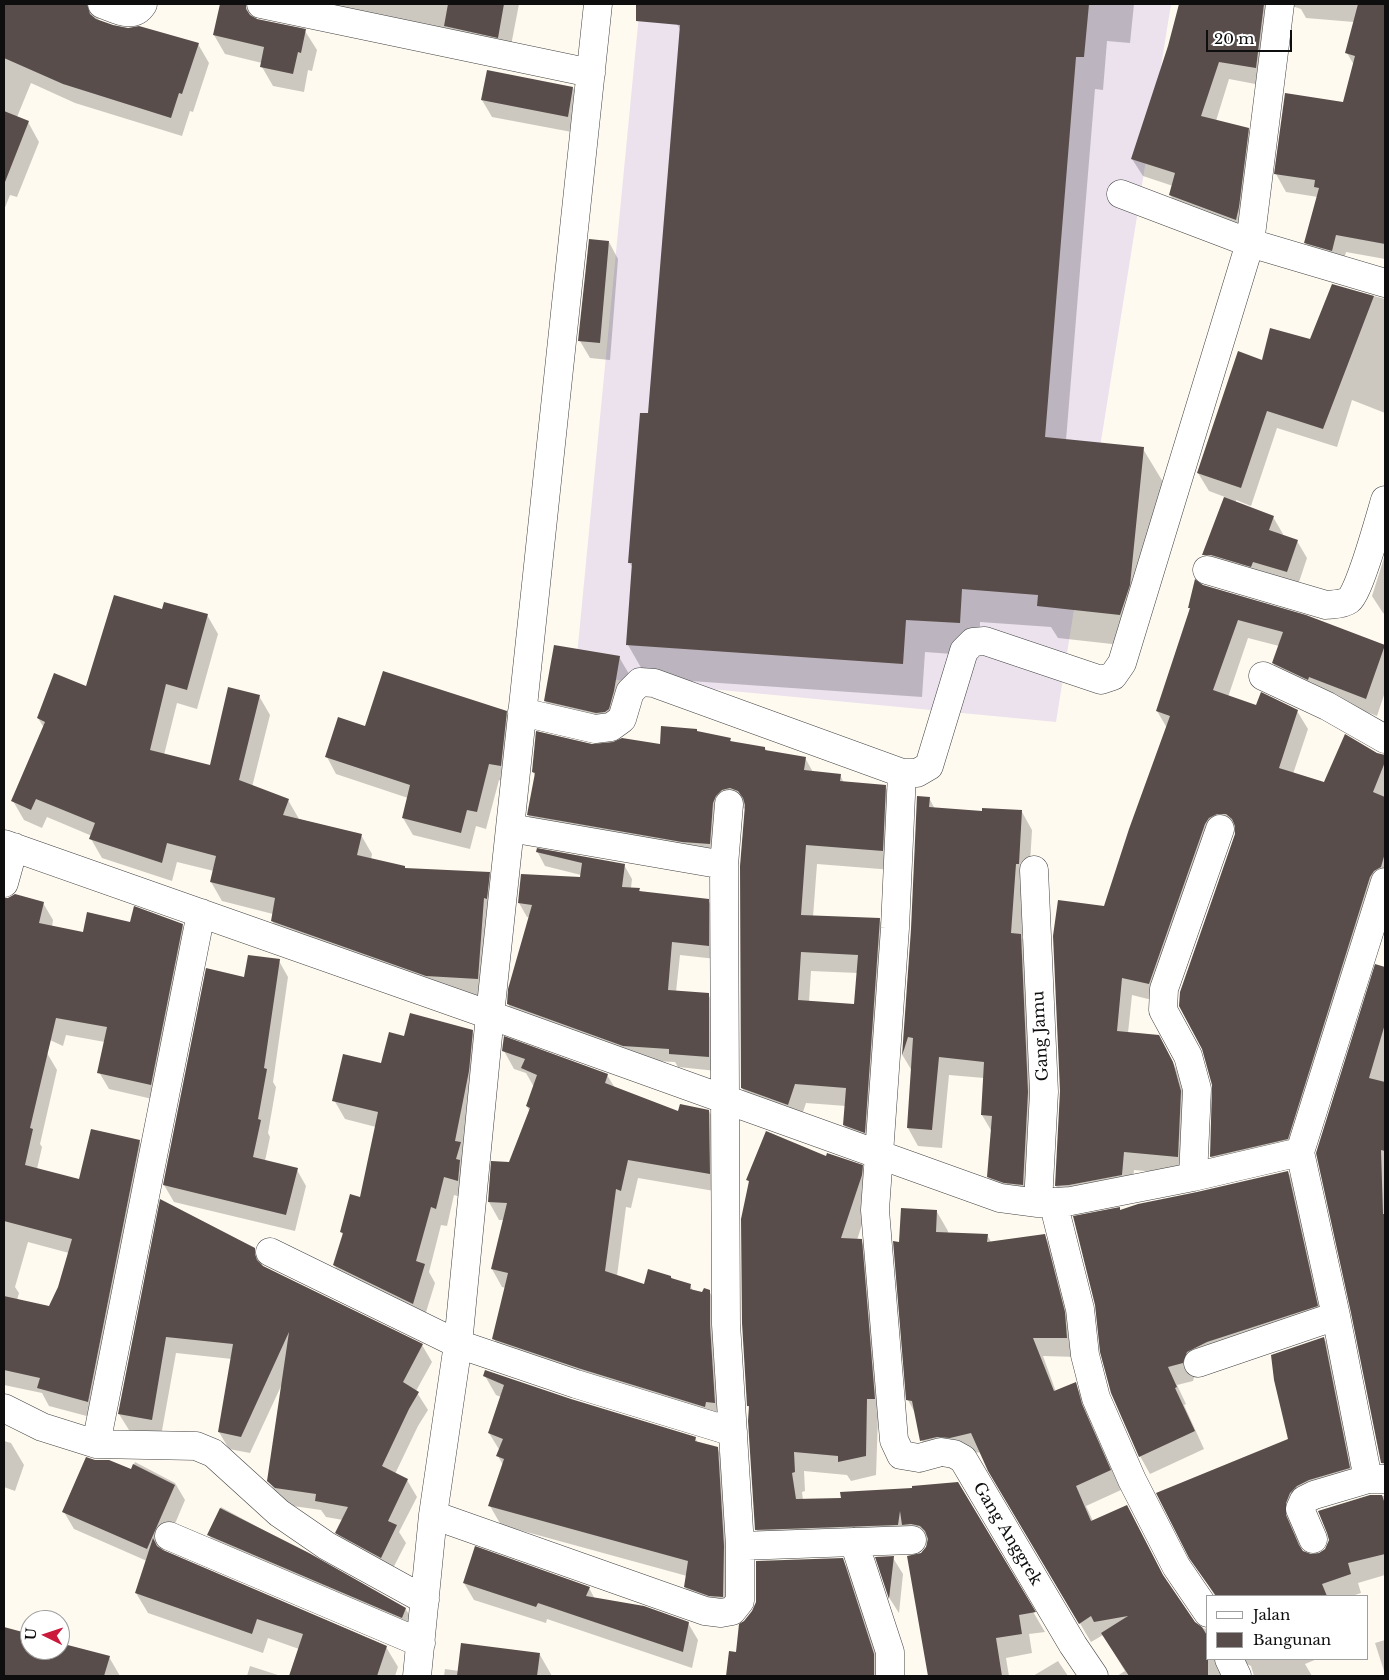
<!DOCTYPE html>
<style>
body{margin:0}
#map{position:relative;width:1389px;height:1680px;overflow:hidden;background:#fffaf0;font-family:"Libre Baskerville",serif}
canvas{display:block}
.frame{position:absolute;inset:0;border:5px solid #0e0e0e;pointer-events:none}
.legend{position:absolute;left:1206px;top:1595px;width:162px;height:65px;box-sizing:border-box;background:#fff;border:1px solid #9f9f9f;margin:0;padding:6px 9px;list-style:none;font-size:15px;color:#0e0e0e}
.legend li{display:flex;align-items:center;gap:10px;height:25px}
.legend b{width:25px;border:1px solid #9f9f9f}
.north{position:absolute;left:20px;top:1610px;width:50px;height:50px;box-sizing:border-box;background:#fff;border:1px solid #9f9f9f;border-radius:50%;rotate:274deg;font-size:14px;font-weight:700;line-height:20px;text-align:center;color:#0e0e0e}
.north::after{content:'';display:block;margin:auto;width:18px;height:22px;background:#cb193c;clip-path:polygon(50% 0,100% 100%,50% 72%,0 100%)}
.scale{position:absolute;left:1206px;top:30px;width:86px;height:22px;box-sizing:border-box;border:2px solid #0e0e0e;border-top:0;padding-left:6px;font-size:15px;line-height:18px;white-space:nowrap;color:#0e0e0e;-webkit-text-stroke:4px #fff;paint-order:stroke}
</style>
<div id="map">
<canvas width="1389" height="1680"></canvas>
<div class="frame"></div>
<ul class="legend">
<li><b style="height:6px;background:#fff"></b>Jalan</li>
<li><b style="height:14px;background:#584d4a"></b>Bangunan</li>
</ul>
<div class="north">U</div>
<div class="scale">20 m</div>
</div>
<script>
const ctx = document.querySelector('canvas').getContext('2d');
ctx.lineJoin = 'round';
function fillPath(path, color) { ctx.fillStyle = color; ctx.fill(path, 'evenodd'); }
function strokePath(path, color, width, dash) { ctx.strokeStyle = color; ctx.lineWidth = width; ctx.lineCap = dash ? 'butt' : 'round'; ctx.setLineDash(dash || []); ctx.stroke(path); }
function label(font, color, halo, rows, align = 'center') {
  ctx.font = font + ' "Libre Baskerville",serif'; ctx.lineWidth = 5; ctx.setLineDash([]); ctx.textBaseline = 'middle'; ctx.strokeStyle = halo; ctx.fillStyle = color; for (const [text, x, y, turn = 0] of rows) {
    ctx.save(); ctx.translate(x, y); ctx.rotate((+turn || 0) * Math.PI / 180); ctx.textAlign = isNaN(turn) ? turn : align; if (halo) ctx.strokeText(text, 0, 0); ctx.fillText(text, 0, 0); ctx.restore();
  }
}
fillPath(new Path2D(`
 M640,4h531l-115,718 -481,-46z`), '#ebe2ee');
fillPath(new Path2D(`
 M4,4h10l24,10 4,-10h7l19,8 2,-8h74l-40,7 -6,9 15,6 85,18 11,19 -16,49 -3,-1 -8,25 -107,-33 -44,-20 -14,34 11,5 11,20 -22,55 -7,-2 -6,15z
 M221,4h298l-10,52 -249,-43 -4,7 49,11 12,19 -5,21 -4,-1 -4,22 -31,-6 -11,-19v-4l-37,-9 -11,-19z
 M678,4h456l-4,39 -23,-2 -4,49 -8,-1 -29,351 77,9 20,33 -15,136 -9,29 -81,-9 -7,-11 -71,-5 -1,34 -54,-4 -3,45 -275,-19 -19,-33 5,-77 -4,-6 20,-147 32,-384 -4,-7z
 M1180,4h205v255l-39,-7 -4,16 -26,-8 -10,-17 12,-46 -32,-5 -10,-18 68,-71 10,-38 -7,-12 7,-31 -48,-4 -5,-9 -9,-3 -26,80 -37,-7 -13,42 32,8 10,18 -13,90 -64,-24 -11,-18 3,-9 -30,-10 -11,-17 37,-113z
 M573,88l9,17 -5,28 -85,-16 -10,-17z
 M609,242l9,17 -8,101 -20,-2 -10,-17z
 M1333,285l52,14v114l-33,-13 -15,47 -60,-19 -26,78 -15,-6v3l37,14 10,17 -1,2 15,5 10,17 -10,30 -84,-16 -9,-17 21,-58 -16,-6 -11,-18 64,-112 49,-20z
 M1385,555v59l-2,-1 -11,-17z
 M1202,586l182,60 1,46 -8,24 -93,-35 -11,-18 6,-17 -31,-8 -20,59 29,10 40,4 11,18 -15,45 32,10 52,-30 8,2v133l-87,268 -77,18 -10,-18 26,-324 -9,-1 -68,170 -28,-7 -4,38 41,22 14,27 5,93 -54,-5 -2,23 -66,12 -10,-19 5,-95 44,-183 62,-180 -10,-17 34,-100 -2,-4z
 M163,611l44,4 11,19 -21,75 -20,-6 -13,52 47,12 48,-71 11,19 -18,72 36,13 11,19 62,16 11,19 -1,6 34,9 84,5 11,19 -11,104 -51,-2 -155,-55 -11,-19 1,-7 -51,-13 -11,-19 3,-11 -37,-9 -5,19 -70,-23 -11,-19 1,-3 -45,-19 -5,11 -18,-8 -11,-19 31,-73 -6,-10 49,-30z
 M619,657l10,17 -11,53 -63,-9 -10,-17z
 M506,712l10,18 -6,53 -11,-3 -13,49 -10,-3 -6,23 -57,-14 -10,-17 5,-20 -72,-24 -9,-17z
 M698,732l32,7 2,4 33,5 2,4 38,6 8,14 27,3 4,8 41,3 11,20 -3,64 -76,-6 -4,53 66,2 11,20 -15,213 -20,-8 -11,-19 2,-19 -40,-3 -7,21 -46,-16 -11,-20 4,-279 -4,-1 -21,55 -181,-29 -12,-19 7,-39 -2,-4 59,-26 69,-1zM811,971l47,2 -3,33 -46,-4z
 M929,798l6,11 48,3h39l10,18 -3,51h-3l-4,57 9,15 2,250 -34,-8 -11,-19 4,-44 -10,-17 2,-37 -35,-3 -7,73 -24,-2 -10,-18 4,-57 -9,-15 9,-127z
 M537,851l87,14 8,14 -1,9 8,1 2,3 67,8 8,14v45l-36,-4 -4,37 32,2 8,15 1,62 -39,-4 -3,-5 -43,-2 -116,-42 -8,-14 21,-87h-2l-8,-14 62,-25v-3l-36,-9z
 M4,899l39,4 10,17 -1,7 32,7 47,-11 51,2 10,17 -31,159 -52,-12 -10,-17 6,-30 -39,-7 -3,11 -59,-27z
 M279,961l9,16 -15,105 3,5 -8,46 2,4 -5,24 32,9 9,16 -11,45 -121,-29 -10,-17 82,-207z
 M1376,966l9,2v500l-3,-5 -29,-150z
 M472,1031l11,19 -15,149 -14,-4 -7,31 -6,-1 -12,47 6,11 -12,39 -78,-38 -11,-19 10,-29 -3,-4 20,-34 15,-71 -31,-8 -11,-19 48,-36 23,-26z
 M4,1039l43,14 10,17 -17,74 2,3 -5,22 43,12 59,-40 10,18 -51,260 -49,-13 -7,-13 -38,-8zM28,1242l41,11 -10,35 -9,19 -33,-7 2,-7 -4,-6z
 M504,1051l103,24 8,13 64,25 30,-2 10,19 1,62 -82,-14 -7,30 -5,-1 -9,69 28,9 26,-8 2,3 17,5 3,6 10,3 6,-3 11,18 5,112 -221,-64 -10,-18 12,-51 -4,-1 -10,-18 12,-49h-5l-10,-18 20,-39 21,-51 -3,-6 7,-19 -8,-14 -12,-4z
 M827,1157l35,9 11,20 -1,8 -15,46 4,1 11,19 13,158 -7,-1 -2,58 -25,6 -4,-6 -43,-4 1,20 -3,1 1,8 39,-1 115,-16 88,149 -16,2 3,19 -26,5 3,18h-80l-20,-119 12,-3 7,-10 -5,-1 -156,6 -11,-20 -6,-120 -2,-3 2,-222 -2,-4z
 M1288,1172l10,18 29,133 -131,47 -3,11 -16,4 9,19 -2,1 20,44 -54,25 -10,-18 -21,-247 2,2z
 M161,1201l93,48 10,19 158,77 10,17 -16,29 12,19 -10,16 -23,48 12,6 10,17 -18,35 7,11 -16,31 -44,-25 -9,-16 6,-13 -17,-3 -5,-7 -35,-5 -7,-7 -10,-17 13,-97 -32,69 -21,-4 -10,-17 13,-73 -56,-6 -15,83 -32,-6 -10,-16z
 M937,1212l11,19v3l39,1 4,7 53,-7 11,19 23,103 -35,-1 13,36 19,-8 11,19 6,22 29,65 -35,16 7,15 34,-14 39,75 28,41 7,5 7,1v30h109l-12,5 7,12h-58l-3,-10 -8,-4 -19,14h-107l8,-5 -22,-36 -12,7 -102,-172 -8,-18 -48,8 -11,-19 -6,-26 -8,-15 -8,-157z
 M1324,1338l11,19 25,130 -42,13 -23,29 1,6 7,18 8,3 8,-1 7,-6 44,-53h15v79l-27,8 3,10 -9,3h-137l-24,-39 98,-118z
 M485,1376l86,24 124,38 3,5 19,5 11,20 6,147 -38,-9 -11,-19 2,-11 -186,-51 -11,-19 13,-41 -5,-9 2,-5 -11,-18 12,-36 -5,-2z
 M4,1441l7,2 13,22 -9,26 -11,-4z
 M135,1462l40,21 10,17 -22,52 223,95 12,20 -3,9h-105l9,-27 -31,-11 -5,15 -115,-40 -12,-20 11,-32 -73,-32 -10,-17 67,-41z
 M221,1507l184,101 10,16 -4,9 -193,-82 -9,-16z
 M877,1558h16l10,16 -4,39 -9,-14z
 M842,1559l10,17 31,100h-156l3,-23h7z
 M464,1583l125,5 6,11 93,24 10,17 -6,28 -145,-49 -1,4 -72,-23z
 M4,1629l26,7v14h30v-6l49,13 11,19h-116z
 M1385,1640v34l-10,-31z
 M540,1655l12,21h-108l1,-7 14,2z
 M1058,1661l10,15h-35z
 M250,1666l31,10h-34z`), '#0003');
fillPath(new Path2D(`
 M4,4h83l3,10 6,5 17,6 15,3 11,-2 60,17 -17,51 -3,-1 -8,25 -108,-34 -59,-26z
 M220,4h26v5l4,6 7,4 49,10 -5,24 -3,-1 -5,22 -33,-7 4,-20 -51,-12z
 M448,4h56l-6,34 -54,-12z
 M636,4h453l-5,53h-8l-31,380 99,10 -14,138 -10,30 -83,-9 1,-11 -76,-6 -2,34 -54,-3 -3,44 -277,-19 6,-82h-4l12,-150h8l32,-388 -44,-4z
 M1179,4h85l-8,64 -37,-6 -18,54 48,12 -10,79 -3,13 -67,-25 6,-22 -44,-14 37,-113z
 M1358,4h27v240l-49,-9 -4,16 -28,-8 15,-55 -5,-1 1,-7 -41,-6 11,-81 58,9 12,-46 -10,-3z
 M487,70l86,17 -5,30 -87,-17z
 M4,111l25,10 -24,61h-1z
 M589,239l20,2 -9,102 -22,-2z
 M1332,284l42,12 -51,133 -56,-18 -26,77 -44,-15 41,-122 24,9 8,-32 40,11z
 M1224,497l50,19 -5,14 29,10 -11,32 -34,-10 -2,5 -40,-12h-9z
 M1195,579l8,6 103,30 79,30 -19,54 -57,-22 -1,3 -36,-17 11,-31 -45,-12 -25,70 43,15 5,-13 37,18 -19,58 45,14 21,-48 32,19 8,2v7l-12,30 12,5v56l-4,14 -7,4 -4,6 -82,262 -78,18 2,-72 -10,-36 -23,-43 1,-14 55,-158v-8l-3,-7 -6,-5h-9l-8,4 -4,6 -56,160 -27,-6 -5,53 42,4 14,27 8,29 -3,66 -54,-5 -2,23 -53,10 -14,1 5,-95 -7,-155 5,-36 46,6 25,-77 41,-113 -14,-5 34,-103h-2z
 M114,595l48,14 2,-7 44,12 -21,76 -21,-6 -16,66 60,15 18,-78 32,8 -21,85 50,19 -6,16 79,19 -5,21 48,11v2l85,4 -3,27 -3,-1 -6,81 -52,-3 -155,-55 4,-23 -65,-16 6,-26 -49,-13 -5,20 -73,-24 6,-16 -59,-24 -5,11 -20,-9 34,-79 -8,-4 17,-45 32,13z
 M554,645l66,11 -6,35 -5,18 -4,3 -9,1 -52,-12z
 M383,671l124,40 -6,55 -12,-2 -12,48 -10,-2 -6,23 -59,-15 8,-33 -85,-28 13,-40 27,9z
 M661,726l36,3v2l34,7 -1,3 35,6v3l41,7 -2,13 37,4 -1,7 46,4 -3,66 -77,-6 -5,70 79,3 -15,215 -22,-8 3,-37 -51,-4 -7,21 -47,-17 -1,-222 5,-61 -2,-7 -5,-7 -8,-3 -8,2 -6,6 -3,7 -3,41 -28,-2 -155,-27 8,-42 -3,-1 4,-41 56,13 21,-2 9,-4 38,6zM801,952l57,3 -4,49 -56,-4z
 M917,796l13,1 -1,10 53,4v-3l40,2 -3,54h-3l-5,69 10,1 7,158 -5,93 -19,-2 -17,-6 5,-61 -11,-1 3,-53 -45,-5 -7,73 -25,-2 6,-90 -5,-1 -6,19 9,-127z
 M537,848l88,16 -3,23 18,1 -1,3 70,8v47l-37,-4 -4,48 41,3v64l-40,-3v-5l-46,-3 -116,-42 1,-15 24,-84 -14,-2 3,-29 59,3 2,-14 -46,-11z
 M15,894l29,8 -5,21 44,9 4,-20 43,10 4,-16 49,18 -32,161 -54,-12 10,-46 -51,-9 -26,110 3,1 -8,36 54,14 12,-50 49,11 -52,262 -51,-14 3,-10 -36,-8v-74l45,10 9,-19 14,-48 -68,-18v-323h4z
 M248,955l32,4 -16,109 3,1 -9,50 3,1 -8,37 45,11 -12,47 -123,-30 43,-217 38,9z
 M1375,964l10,3v57l-16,54 16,4v69l-4,-1 2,64h2v249h-4l-30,-150 -35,-160z
 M410,1013l63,17 -4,41 -14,70 6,1 -5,17 4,1 -2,21 -14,-4 -8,32 -5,-2 -15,54 9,3 -12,40 -80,-39 10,-32 -3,-1 10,-38 10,3 18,-85 -46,-11 11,-47 38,9 8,-31 15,4z
 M504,1036l104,38 -3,9 73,28 2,-7 29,6 1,64 -82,-14 -7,31 -5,-2 -11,82 39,13 4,-15 23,7v2l20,6 -1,5 12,3 2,-4 6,2v35l5,78 -9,-1 -1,5 -124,-38 -89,-30 16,-66 -17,-4 16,-66 -19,-1 3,-41 18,1 21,-54 -4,-2 11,-31 -16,-7 4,-9 -23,-8z
 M766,1131l60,25 1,-3 36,12 -1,10 -21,63 21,1 13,160h-8l-1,57 -28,6v-6l-44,-4 1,20 -3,1 4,26 45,-1 -1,-6 72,-4v-2l46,-4 78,130 -17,3 3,19 -26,4 6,38h-74l-21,-120 14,-3 5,-6 2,-8 -3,-8 -5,-5 -9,-2 -9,1 -2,-14 -2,14 -143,5 -7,-109 1,-15h-2l-5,-83 -1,-104 8,-38 -3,-1z
 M1288,1171l30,135 -111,36 -20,10 -4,11 -15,4 9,20 -2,1 20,43 -56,26 -28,-64 -11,-41 -5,-47 -22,-89 47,-9v3l18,-6 59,-12z
 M160,1199l95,49v6l2,6 6,6 160,78 -20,38 16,10 -10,17 -27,57 26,13 -20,42 9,4 -16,33 -46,-25 13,-26 -33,-6 1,-7 -41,-6 -8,-7 22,-149 -48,105 -23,-5 15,-88 -67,-7 -14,83 -34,-6z
 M901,1208l36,2 -1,22 52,2 -1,8 58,-8 20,78 2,26h-34l21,53 22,-9 6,22 29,66 -35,16 15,35 36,-16 36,70 32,47 7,5 6,10v39h-79l-28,-43 27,-17 -34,6 -3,-6 -12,8 -91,-153 -17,-38 -21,5 -13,-1 -17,4 -8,-40 -6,-1 -13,-159 6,1z
 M1324,1337l26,131 -41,12 -12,6 -7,7 -4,10v12l13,30 4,6 8,3 8,-1 6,-4 4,-9 -2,-7 -9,-22 52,-16h12l3,9v50l-37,9 3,11 -29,10 5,12h-111l-27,-38 -33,-65 132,-54 -14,-59 -3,-25z
 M485,1370l86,29 125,38 -1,4 23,6 6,99 -1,51 -14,-1 -25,-9 4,-26 -200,-55 16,-47 -8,-3 7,-17 -15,-6 16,-48 -21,-9z
 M86,1457l9,3h14l22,9 2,-5 42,21 -28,64 -85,-37z
 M220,1508l89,45 97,55 -4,10 -195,-83z
 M153,1538l4,8 6,4 224,96 -10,30h-88l14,-42 -46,-15 -5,15 -117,-41z
 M475,1546l115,41 -4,9 58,10 45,16 -6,30 -145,-49 -2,4 -73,-24z
 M894,1556l-5,43 -14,-42z
 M843,1558l31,96v22h-148l3,-25 7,1 3,-28 5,-3 8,-10 4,-9v-41z
 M4,1627l26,7v16h30v-7l50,13 -6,20h-100z
 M461,1643l79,10 -3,23h-80z`), '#584d4a');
const street = new Path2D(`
 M102,4c14,5 31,16 41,0
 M261,4l330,69
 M1121,194l129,49 135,40
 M1207,570l119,35c7,-1 16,0 23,-5 10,-7 31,-83 36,-100
 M1263,676l64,30 58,33
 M522,712l73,17 16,-2 11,-8 8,-27 10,-10 14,1 248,90h15l12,-7 35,-115 9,-9 12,-1 116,39 12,-4 9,-13 128,-420 30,-239
 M902,773l-7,155 -20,282 19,230 7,15 18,3 22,-6 13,2 9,5 110,186 21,31
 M510,828l214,37
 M4,844l486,171 510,183 38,5 33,-2 122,-24 107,-25
 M1034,870l10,222 -6,111
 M4,883l10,-36
 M1193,1177l4,-88 -9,-33 -25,-46 1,-21 56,-160
 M1053,1202l27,107 5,46 11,43 36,82 44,86 32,47
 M270,1252l188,92 118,40 157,48
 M1198,1363l138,-47
 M4,1408l38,19 54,17 100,2 17,7 66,60 48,33 98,54
 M96,1444l105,-531
 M1368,1479l-32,-163 -36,-164 85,-270
 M433,1515l272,96 16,2 11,-2 8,-10v-55l-14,-222 -2,-459 5,-61
 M169,1536l252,107
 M1313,1539l-13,-30 4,-9 10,-5 54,-16h17
 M854,1542l36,110v24
 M740,1546l172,-6
 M1229,1659l8,17
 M417,1676l16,-161 25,-171 32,-329 108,-1011`);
strokePath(street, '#414141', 29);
strokePath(street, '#fff', 28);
label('16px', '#0e0e0e', '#fff', [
 ["Gang Jamu",1041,1036,-93],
 ["Gang Anggrek",1007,1534,59]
]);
</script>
